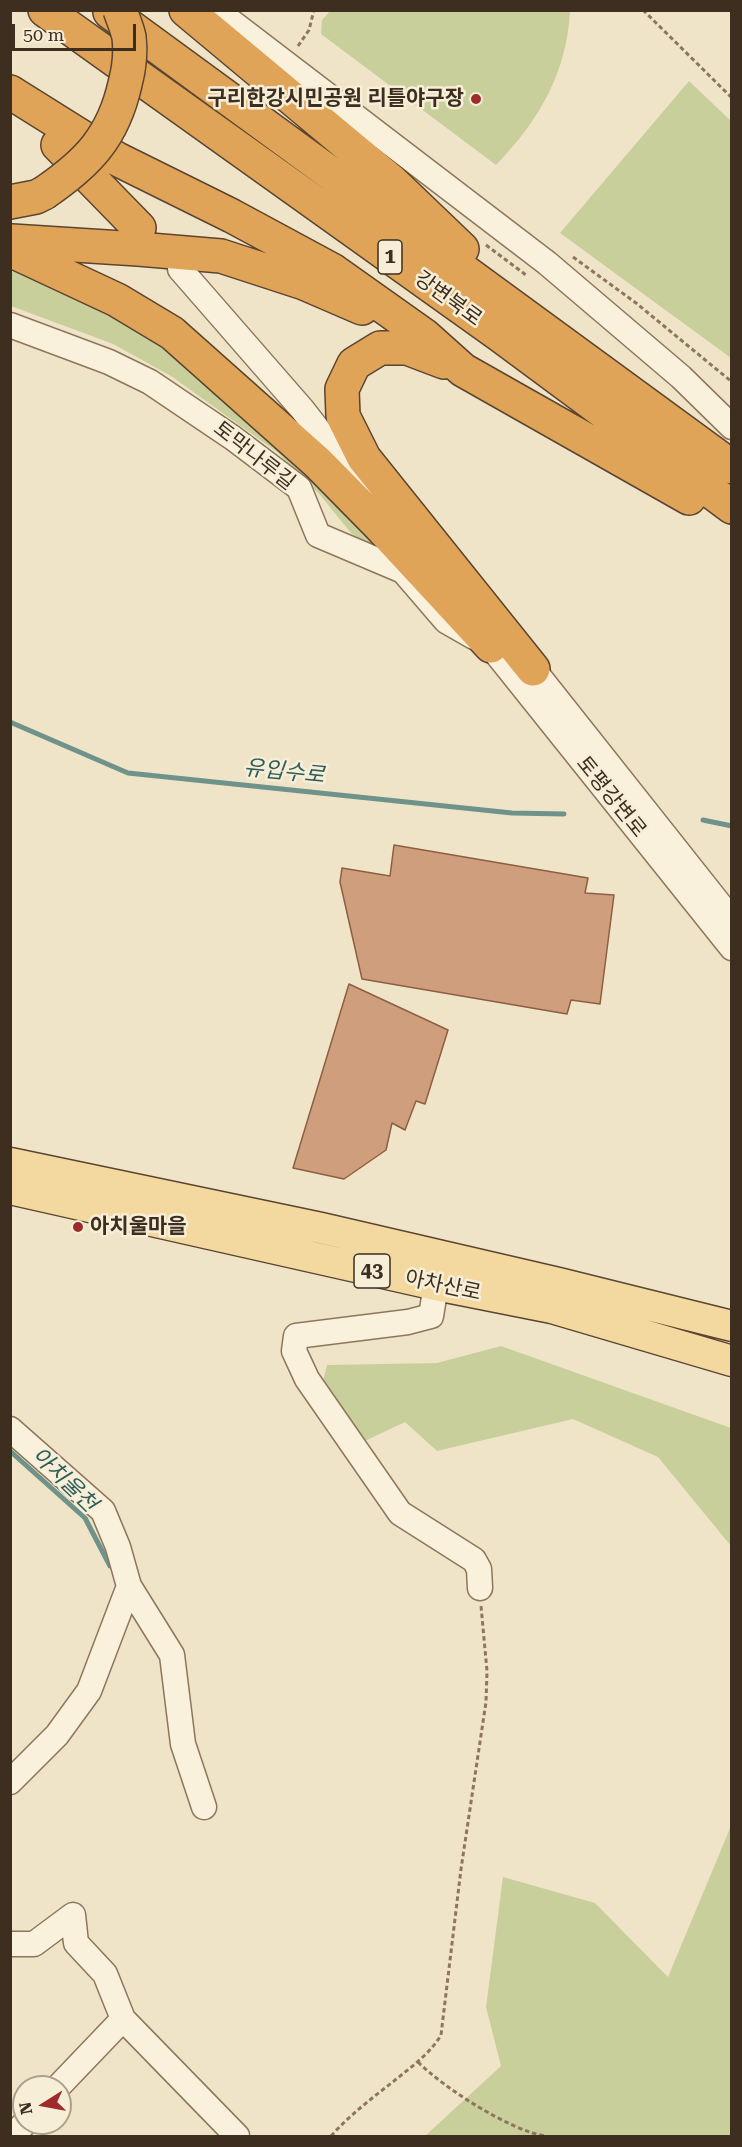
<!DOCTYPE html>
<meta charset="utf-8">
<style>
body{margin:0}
#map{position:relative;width:742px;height:2147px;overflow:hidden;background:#f0e4c8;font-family:"Roboto Serif",serif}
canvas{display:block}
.frame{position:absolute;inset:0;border:12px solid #3d2e20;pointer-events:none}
.north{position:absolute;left:12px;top:2075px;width:60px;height:60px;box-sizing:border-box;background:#f7eed8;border:2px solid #ada18e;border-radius:50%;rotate:259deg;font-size:16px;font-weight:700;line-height:24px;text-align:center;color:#3d2e20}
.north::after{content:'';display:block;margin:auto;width:21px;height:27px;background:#9e2a2b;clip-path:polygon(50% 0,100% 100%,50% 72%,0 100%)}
.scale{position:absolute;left:12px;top:24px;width:124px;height:27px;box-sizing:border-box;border:3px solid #3d2e20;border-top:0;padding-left:8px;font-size:18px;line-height:21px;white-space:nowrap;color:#3d2e20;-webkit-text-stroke:4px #f7eed8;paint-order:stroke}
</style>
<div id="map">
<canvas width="742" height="2147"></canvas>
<div class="frame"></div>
<div class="north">N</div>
<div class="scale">50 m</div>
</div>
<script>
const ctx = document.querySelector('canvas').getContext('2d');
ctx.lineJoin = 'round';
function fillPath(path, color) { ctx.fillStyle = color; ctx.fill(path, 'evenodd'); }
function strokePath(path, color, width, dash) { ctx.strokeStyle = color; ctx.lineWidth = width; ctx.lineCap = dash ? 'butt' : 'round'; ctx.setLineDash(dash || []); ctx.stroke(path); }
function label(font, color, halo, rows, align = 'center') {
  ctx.font = font + ' "Roboto Serif","Noto Sans KR",serif'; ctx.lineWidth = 5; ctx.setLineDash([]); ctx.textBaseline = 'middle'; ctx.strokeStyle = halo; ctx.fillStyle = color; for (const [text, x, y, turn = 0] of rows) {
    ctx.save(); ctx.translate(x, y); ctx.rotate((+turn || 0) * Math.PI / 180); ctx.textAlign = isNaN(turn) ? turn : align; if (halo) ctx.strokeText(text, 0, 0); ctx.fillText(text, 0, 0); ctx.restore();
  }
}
fillPath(new Path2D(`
 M330,11h240c-3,62 -32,111 -74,154l-175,-131 1,-14z
 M689,81l42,40v237l-171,-125z
 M10,256l128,62 261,237 -35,-12 -13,-10 -31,-38 -43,-43 -106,-76 -58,-32 -102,-38z
 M501,1346l230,82v118l-73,-89 -85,-38 -136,32 -32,-29 -57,27 -29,-52 8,-32 110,-2z
 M731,1826v310h-306l76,-70 -15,-59 17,-130 92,26 73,74z`), '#c9cf9b');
strokePath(new Path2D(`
 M10,722l118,51 384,40 52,1
 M703,820l29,6
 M10,1451l75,67 25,48`), '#6f938a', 5);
const building = new Path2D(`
 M394,845l194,33 -3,15 29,2 -14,109 -29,-4 -4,14 -205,-35 -22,-97 2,-14 48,8z
 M349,984l99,46 -23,74 -9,-3 -11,29 -13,-7 -6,27 -42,29 -51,-11z`);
fillPath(building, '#cf9f7d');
strokePath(building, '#8d5f41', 1.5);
const minor = new Path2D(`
 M216,10l331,253 134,114 51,50
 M180,269l122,140 73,93
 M10,325l99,37 41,20 83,56 66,50 19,47 85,36 43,50 28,16
 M496,653l236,295
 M518,661l15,8 199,251
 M436,1285l-5,31 -23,6 -112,14 -2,15 13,28 93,134 74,47 5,9 1,19
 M10,1429l93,82 15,36 11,39 -40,105 -32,44 -47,47
 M129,1586l43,69 11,89 21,63
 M10,1944h24l39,-29 3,28 29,31 18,45
 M58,2087l65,-68 114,117
 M12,2136l13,-13`);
const major = new Path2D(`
 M10,1163l311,65 238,55 173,43
 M10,1189l426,96 116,23 180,53`);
const highway = new Path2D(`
 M45,10l455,325 232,172
 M186,10l205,171 71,68
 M110,12l622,455
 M10,92l107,67 115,57 100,54 93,66 38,34 226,128
 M58,145l81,83
 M10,202l26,-5 8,-4
 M12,241l126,8 83,7 83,27 58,25
 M10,250l107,50 55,33 146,130 62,63 111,120
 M444,362l-37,-14h-27l-26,16 -12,25 1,27 21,42 169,211`);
strokePath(minor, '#8d765c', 27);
strokePath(major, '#5b4430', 33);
strokePath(highway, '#5b4430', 36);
strokePath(new Path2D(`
 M643,10l89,88
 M298,46l11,-16 5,-20
 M486,245l40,30
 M573,257l63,46 96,79
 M418,2062c26,26 91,68 127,74
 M331,2136c19,-21 41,-38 63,-55 17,-14 36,-27 47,-46l20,-166 25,-167 1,-31 -6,-65`), '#8d765c', 3, [4.5, 3]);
strokePath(minor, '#faf1dc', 24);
strokePath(major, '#f3d9a0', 30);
strokePath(highway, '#e0a458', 33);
const highwayBridge = new Path2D(`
 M44,193c44,-30 69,-56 81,-109 4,-15 6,-31 4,-47 -2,-9 -6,-18 -9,-27`);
strokePath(highwayBridge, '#5b4430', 36, []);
strokePath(highwayBridge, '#e0a458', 33);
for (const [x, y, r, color] of [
 [476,99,6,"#9e2a2b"],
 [78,1227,6,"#9e2a2b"]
]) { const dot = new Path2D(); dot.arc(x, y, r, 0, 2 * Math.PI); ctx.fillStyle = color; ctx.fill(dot); strokePath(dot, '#f7eed8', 2); }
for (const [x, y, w] of [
 [390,257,24],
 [372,1271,36]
]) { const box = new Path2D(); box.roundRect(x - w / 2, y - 17, w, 34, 4.5); ctx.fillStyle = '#f7eed8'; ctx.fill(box); strokePath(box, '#3d2e20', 1.5); }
label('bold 20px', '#3d2e20', null, [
 ["1",390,257],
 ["43",372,1271]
]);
label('bold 21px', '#3d2e20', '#f7eed8', [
 ["구리한강시민공원 리틀야구장",464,99],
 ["아치울마을",90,1227,"left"]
], 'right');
label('21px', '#3d2e20', '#f7eed8', [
 ["강변북로",448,299,36],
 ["토막나루길",254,456,38],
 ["토평강변로",611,797,51],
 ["아차산로",443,1286,12]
]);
label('italic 22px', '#2f5d5a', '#f7eed8', [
 ["유입수로",284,772,6],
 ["아치울천",64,1480,44]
]);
</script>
